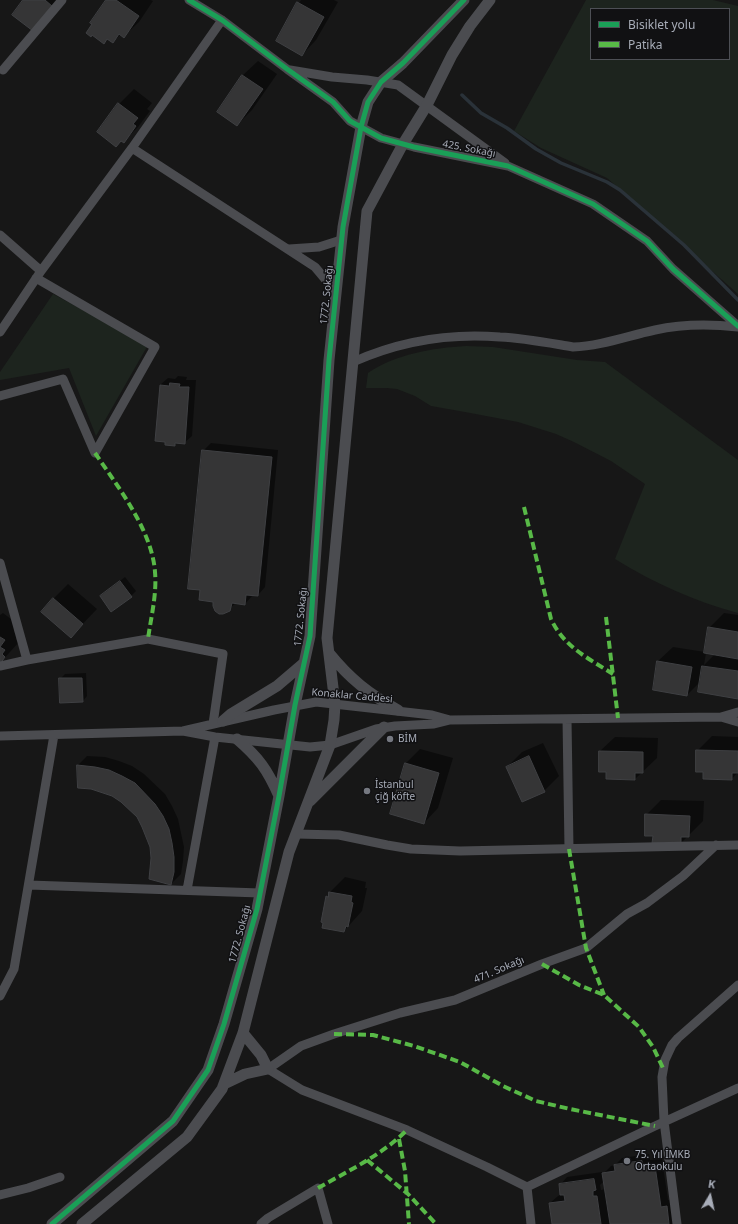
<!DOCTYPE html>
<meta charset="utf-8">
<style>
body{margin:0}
#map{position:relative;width:738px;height:1224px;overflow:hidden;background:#171717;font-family:"Noto Sans",sans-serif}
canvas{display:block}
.legend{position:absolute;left:590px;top:8px;width:140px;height:52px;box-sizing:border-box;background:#111113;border:1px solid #4d4f55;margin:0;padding:5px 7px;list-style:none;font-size:12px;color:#a8adb8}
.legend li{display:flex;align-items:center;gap:8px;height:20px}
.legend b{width:20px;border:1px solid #4d4f55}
.north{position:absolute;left:690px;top:1176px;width:40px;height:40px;-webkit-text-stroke:3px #111113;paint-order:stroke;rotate:9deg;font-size:11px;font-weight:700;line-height:16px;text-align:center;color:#a8adb8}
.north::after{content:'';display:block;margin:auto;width:14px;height:18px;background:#a8adb8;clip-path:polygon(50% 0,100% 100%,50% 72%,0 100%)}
</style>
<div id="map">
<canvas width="738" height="1224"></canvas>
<ul class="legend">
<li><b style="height:5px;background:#1a9f57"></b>Bisiklet yolu</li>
<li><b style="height:5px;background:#58b947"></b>Patika</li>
</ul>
<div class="north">K</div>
</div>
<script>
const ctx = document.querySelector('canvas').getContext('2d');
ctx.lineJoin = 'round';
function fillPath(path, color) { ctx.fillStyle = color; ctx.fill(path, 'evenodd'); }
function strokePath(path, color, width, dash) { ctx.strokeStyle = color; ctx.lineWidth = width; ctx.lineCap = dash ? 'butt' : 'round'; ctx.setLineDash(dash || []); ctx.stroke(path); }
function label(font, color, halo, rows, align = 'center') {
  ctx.font = font + ' "Noto Sans",sans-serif'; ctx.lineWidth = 3; ctx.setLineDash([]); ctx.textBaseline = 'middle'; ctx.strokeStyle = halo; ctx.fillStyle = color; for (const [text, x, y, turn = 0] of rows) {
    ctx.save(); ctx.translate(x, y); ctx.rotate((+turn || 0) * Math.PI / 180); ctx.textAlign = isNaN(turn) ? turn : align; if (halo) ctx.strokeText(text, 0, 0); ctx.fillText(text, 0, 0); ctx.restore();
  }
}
fillPath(new Path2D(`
 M586,0h127l25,6v288l-131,-116 -66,-30 -27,-17zM591,9h138v50h-138z
 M53,294l95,51 -52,91 -27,-68 -69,12v-8z
 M466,346l27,1 84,13 28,2 133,98v153c-44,-12 -84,-30 -123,-54l30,-75 -34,-23 -37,-19 -18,-8 -38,-12 -53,-10 -34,-6 -16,-10 -18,-7 -10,-1h-21l2,-15c28,-19 64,-25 98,-27z`), '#1d241e');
fillPath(new Path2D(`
 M24,0h35l-12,15z
 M107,0h44l2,1 -14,21 -15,14 -3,-2 -8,8z
 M301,0h33l4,2 -22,38 -14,15 -25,-14z
 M258,61l19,13 -25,36 -15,15 -19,-13 25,-37z
 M134,89l18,14 -5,6 3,2 -12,16 -14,14 -26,-9 21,-28z
 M178,376l9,1 -1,3h10l-4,56 -8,7 -7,-1 -3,3 -14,-60 8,-7 7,1z
 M211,443l67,7 -13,137 -7,8 -6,-1v2l-7,8 -9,-1 -6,5 -27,-157z
 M125,577l11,14 -5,5h-30z
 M68,584l29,25 -26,27 -18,-37z
 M3,613l16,12 -5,7 5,3 -3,4 3,3 -19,21v-48z
 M724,613l14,2v82l-37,-16 -14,14 -29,-34 15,-14 32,5 4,-24zM706,653l9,1 -11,11z
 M86,673l1,23 -4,5 -23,-22 5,-5z
 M712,736l26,1v35l-6,7 -28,-8 -7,-20z
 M615,737l43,1 -1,20 -22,21 -35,-28z
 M543,743l16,33 -15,15 -37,-24 15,-15z
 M420,749l33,9 -15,50 -14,15 -19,-59z
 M87,756l18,1 14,4 13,5 12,8 21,20 7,12 6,13 6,28 -1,14 -2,13 -10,10 -19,-26 -1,-11 -8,-21 -6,-9 -15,-16 -44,-36z
 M661,800l43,1 -1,20 -22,22 -27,-8 -8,-20z
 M345,877l21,5 -1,6h2l-5,23 -18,20 -17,-34 3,-5z
 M649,1154l1,6 12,-1 6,41 6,-1 3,25h-124l-3,-21 8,-7 3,-1 -1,-10 7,-8 35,-5v3l9,-9 4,-1 7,-7zM604,1181l2,8 -5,1 -1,-5z`), '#0007');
strokePath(new Path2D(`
 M462,95l19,18 26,15 29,21 25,14 46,19 13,8 64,55 54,55`), '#2a3239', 3.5);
const building = new Path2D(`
 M23,0h22l7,6 -19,25 -21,-16z
 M106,0h10l23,16 -15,22 -5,-4 -6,9 -6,-4 -3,5 -12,-9 -1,2 -5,-4 6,-9 -2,-1z
 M297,2l27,15 -22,39 -26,-15z
 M242,75l21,14 -26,37 -20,-14z
 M118,103l20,15 -5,6 3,2 -12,17 -3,-2 -5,6 -19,-15z
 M170,383l10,1 -1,3h10l-4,57 -10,-1v3l-10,-1v-3l-10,-1 5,-56 9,1z
 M202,450l70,7 -14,139 -12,-1 -1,10 -13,-2 -2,8 -7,3h-4l-4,-3 -2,-5v-4l-14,-2 1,-10 -12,-1z
 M120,581l12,16 -21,15 -11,-16z
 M53,598l30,26 -12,14 -30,-26z
 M708,627l30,5v27l-34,-6z
 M0,637l5,3 -5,7 5,3 -3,4 3,3 -5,7z
 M657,661l35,6 -5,29 -34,-6z
 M702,666l36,5v28l-40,-7z
 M59,678h23l1,24 -23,1z
 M696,750l42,1v22h-6v7l-29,-1v-7h-7z
 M599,751l44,1v21h-8v7l-29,-1v-7h-7z
 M529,756l16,36 -23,10 -16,-35z
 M405,763l34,10 -15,51 -34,-10z
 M77,765l18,2 14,3 13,6 13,7 20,21 8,12 6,13 3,14 2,14v15l-3,13 -22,-6 2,-21 -1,-11 -8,-20 -5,-10 -16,-15 -9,-6 -21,-7 -13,-1z
 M645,814l45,2 -1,21h-8v7l-29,-1 1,-7h-8z
 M329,892l23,4 -1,6 2,1 -5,24 -2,-1 -2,6 -22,-4 1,-5 -2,-1 5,-26 2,1z
 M642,1161l1,6 12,-1 6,41 6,-1 2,18h-59l-8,-51 13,-2 -1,-6z
 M594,1179l2,11 -3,1v5h4l4,28h-49l-3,-21 16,-2 -1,-6h-4l-1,-11z`);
fillPath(building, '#353536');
strokePath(building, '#3f4043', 1);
strokePath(new Path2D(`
 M189,0l33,20 65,49 46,33 17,19 31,17 33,9 94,19 85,38 54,37 26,28 65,57
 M3,70l59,-70
 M290,70l42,7 35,3 31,5 107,78
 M132,148l183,119 21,25
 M0,235l41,36
 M289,249l30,-2 22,-7
 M0,332l41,-61 91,-123 90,-128
 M353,362c47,-21 97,-29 147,-25 24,1 49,6 73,10 28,-1 54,-11 82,-17 27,-6 55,-6 83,-3
 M0,396l63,-17 32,74 60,-106 -119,-69
 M0,563l27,97
 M0,666l27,-6 121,-21 75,15 -10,70
 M721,717l17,5
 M567,719l2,130
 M183,731l32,6 95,10 20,-2 46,-16 19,-3 39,-2 16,-4 271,-3 17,-5
 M0,736l183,-5 91,-21 42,-8 116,13 18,5
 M296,834l43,1 48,10 24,4 49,2 278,-6
 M29,885l231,8
 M187,890l28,-153
 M0,996l14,-27 40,-234
 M527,1187l-40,-20 -80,-37 -105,-40 -34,-21 33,-23 33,-12 66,-21 55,-13 87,-36 44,-16 41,-34 20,-11 36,-27 33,-31
 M527,1187l128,-61 83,-38
 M527,1187l4,37
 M0,1195l28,-7 32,-11
 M261,1224l7,-6 50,-30 10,36
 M677,1224l-13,-103 -2,-44 3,-17 7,-15 6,-7 60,-53`), '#4b4c50', 9);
strokePath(new Path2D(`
 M329,653c21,26 40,41 69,57
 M223,721l8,-7 46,-28 27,-23
 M237,739c22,19 30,30 42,57
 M310,801l74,-74
 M224,1084l21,-10 23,-5 -7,-14 -18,-22
 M52,1224l121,-103 35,-51 16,-46 33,-115 22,-113 16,-91 15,-69 19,-276 14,-133 18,-100 7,-25 13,-20 22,-19 61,-63
 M82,1224l105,-87 35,-48 21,-56 46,-181 41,-107 4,-25 1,-16 -8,-66 40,-427 36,-67 24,-39 25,-50 18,-29 20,-26`), '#4b4c50', 11);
strokePath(new Path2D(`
 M95,453c23,34 57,77 60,119 2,22 -4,45 -7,67
 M524,507l27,112c13,28 37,39 62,55
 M606,617l12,101
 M569,849l17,99 18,47
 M542,964l37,21 25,10 35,32 14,20 10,21
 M334,1034l39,1 41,11 46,16 43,24 33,15 34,8 85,17
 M399,1139l6,32 4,53
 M367,1160l41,34 28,30
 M318,1188c30,-17 64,-33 89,-58`), '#58b947', 4, [8, 4]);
strokePath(new Path2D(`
 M189,0l33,20 65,49 46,33 17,19 31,17 33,9 94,19 85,38 54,37 26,28 65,57
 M52,1224l121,-103 35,-51 16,-46 33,-115 22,-113 16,-91 15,-69 19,-276 14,-133 18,-100 7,-25 13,-20 22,-19 61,-63`), '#1a9f57', 5);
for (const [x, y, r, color] of [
 [390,739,4,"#757880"],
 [367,791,4,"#757880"],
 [627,1161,4,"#757880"]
]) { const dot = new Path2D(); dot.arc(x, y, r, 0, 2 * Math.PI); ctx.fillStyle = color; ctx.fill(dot); strokePath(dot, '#111113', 1.5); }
label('10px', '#a8adb8', '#111113', [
 ["425. Sokağı",469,149,11],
 ["1772. Sokağı",327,295,-84],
 ["1772. Sokağı",301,617,-84],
 ["Konaklar Caddesi",352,696,5],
 ["1772. Sokağı",240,934,-75],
 ["471. Sokağı",499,970,-23]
]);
label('10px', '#a8adb8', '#111113', [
 ["BİM",398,739],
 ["İstanbul",375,785],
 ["çiğ köfte",375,797],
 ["75. Yıl İMKB",635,1155],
 ["Ortaokulu",635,1167]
], 'left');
</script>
